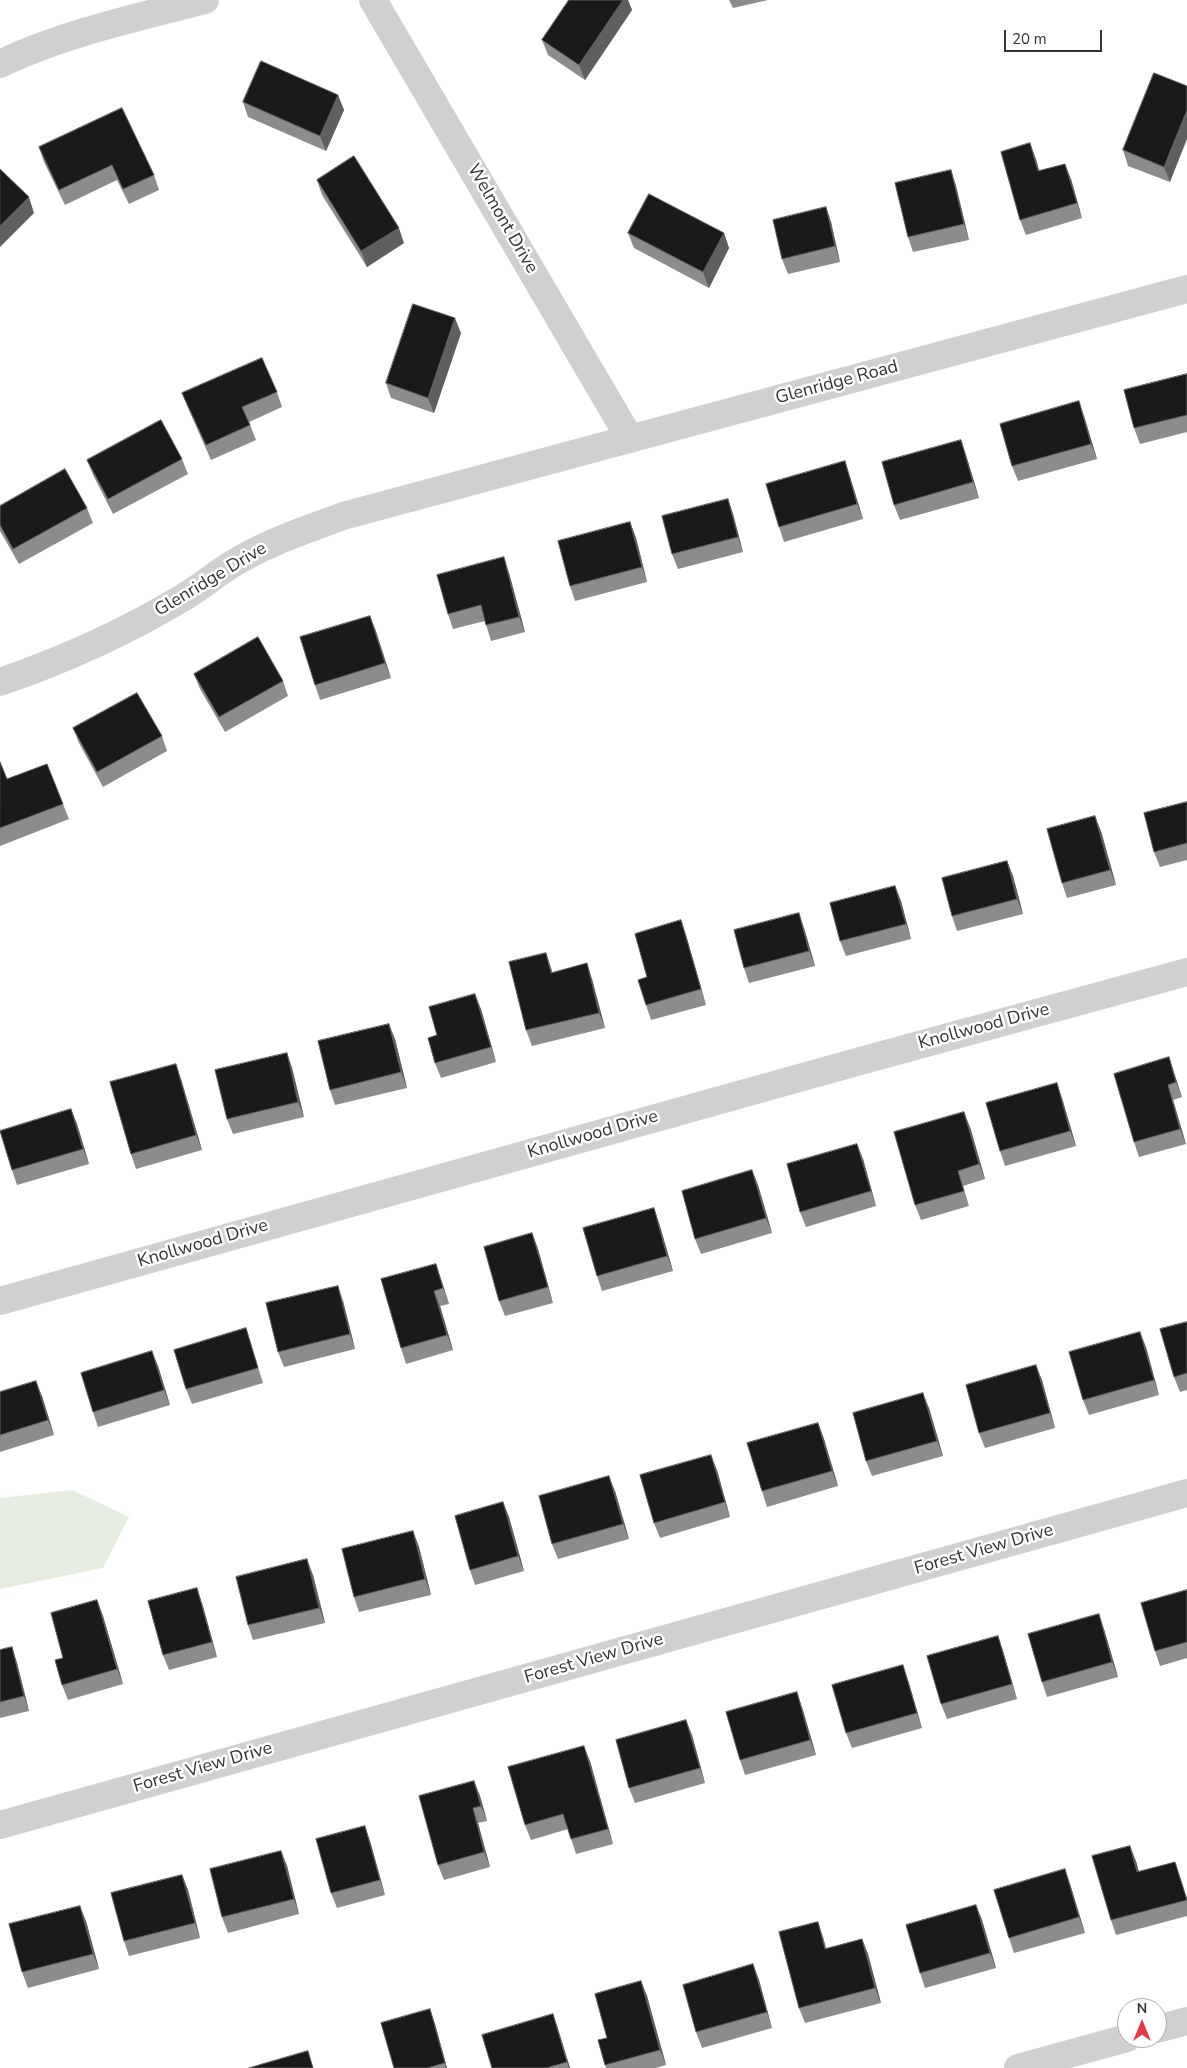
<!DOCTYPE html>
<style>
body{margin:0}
#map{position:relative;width:1187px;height:2068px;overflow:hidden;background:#fff;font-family:"Nunito Sans",sans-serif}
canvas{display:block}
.north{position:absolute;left:1117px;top:1998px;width:50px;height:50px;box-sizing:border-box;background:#fff;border:1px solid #adadad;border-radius:50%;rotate:0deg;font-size:14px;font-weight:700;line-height:20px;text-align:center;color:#333}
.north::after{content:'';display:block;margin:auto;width:18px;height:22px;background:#e63946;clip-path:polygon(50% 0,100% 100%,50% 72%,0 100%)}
.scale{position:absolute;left:1004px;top:30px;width:98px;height:22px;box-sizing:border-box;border:2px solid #333;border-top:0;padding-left:6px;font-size:15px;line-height:18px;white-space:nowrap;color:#333;-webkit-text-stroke:4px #fff;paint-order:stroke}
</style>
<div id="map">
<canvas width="1187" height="2068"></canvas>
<div class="north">N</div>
<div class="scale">20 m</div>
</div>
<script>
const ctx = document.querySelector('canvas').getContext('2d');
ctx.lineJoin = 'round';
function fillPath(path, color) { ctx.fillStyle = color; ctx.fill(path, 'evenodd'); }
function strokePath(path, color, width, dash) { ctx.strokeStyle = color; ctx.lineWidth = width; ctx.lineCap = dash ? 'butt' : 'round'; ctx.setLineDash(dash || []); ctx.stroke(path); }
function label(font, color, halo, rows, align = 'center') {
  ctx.font = font + ' "Nunito Sans",sans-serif'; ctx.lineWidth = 5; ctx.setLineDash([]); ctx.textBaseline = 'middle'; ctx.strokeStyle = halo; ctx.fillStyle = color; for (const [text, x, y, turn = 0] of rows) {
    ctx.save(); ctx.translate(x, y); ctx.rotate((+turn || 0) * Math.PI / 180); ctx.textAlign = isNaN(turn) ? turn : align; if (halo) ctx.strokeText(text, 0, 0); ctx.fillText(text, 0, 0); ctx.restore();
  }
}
fillPath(new Path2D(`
 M72,1490l57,27 -26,51 -103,21v-91z`), '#e6ecdf');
strokePath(new Path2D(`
 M373,0l257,439
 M0,64c61,-30 139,-47 205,-64
 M0,682c64,-22 126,-50 184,-85 17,-10 33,-24 50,-34 34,-21 72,-33 109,-47l844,-227
 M0,1301l853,-238 334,-91
 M0,1825l1187,-332
 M1157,2029l30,-8
 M1018,2068l109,-30`), '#d0d0d0', 28);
fillPath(new Path2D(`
 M569,0h59l4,10 -47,70 -37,-25 -6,-15z
 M729,0h39l-35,8z
 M1154,73l16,109 -42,-16 -5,-16z
 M338,95l6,15 -18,41 -78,-34 -5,-15z
 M1030,143l9,28 32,8 11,39 -56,17 -6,-15z
 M39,147l115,28 5,15 -30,14 -12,-24 -52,25 -21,-43z
 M951,170l5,16 13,54 -56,12 -5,-15z
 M317,180l87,63 -37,24 -45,-72z
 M826,207l5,15 9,40 -52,12 -6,-15z
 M628,233h96l5,15 -20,40 -75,-40z
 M461,333l-27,80 -43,-15 -5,-15z
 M1187,374v58l-47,12 -6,-16z
 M277,392l5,15 -33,15 7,18 -45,20 -23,-52 -6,-15z
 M1084,416l13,43 -79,22 -6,-15z
 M966,455l13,43 -79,22 -6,-15z
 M182,459l6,15 -75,40 -20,-39 -6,-15z
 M850,477l13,42 -79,23 -5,-15z
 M728,499l5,15 10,38 -65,17 -6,-15z
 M0,506l87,2 6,15 -74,41 -19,-33z
 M630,522l6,16 11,44 -72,19 -5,-15z
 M509,573l16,59 -34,9 -6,-20 -32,8 -5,-15z
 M370,616l21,62 -71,22 -5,-15z
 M194,674l89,7 5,15 -63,36 -25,-43z
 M73,728l89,8 5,15 -64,36 -24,-44z
 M0,762l7,17 40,-15 22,55 -69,27z
 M1187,802v58l-27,7 -6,-15z
 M1101,831l15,54 -49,13 -5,-15z
 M1007,861l6,15 10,38 -66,17 -5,-15z
 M895,886l6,15 10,38 -65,17 -6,-15z
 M804,928l11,38 -66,17 -5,-15z
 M686,935l20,70 -55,15 -5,-15 1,-28z
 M546,953l6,19 40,7 13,49 -73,18 -6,-16z
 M481,1009l15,53 -55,16 -6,-15 2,-28z
 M395,1039l12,49 -72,17 -5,-15z
 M287,1053l5,15 12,49 -71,17 -6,-15z
 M1169,1057l13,40 -9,3 13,44 -47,13 -5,-15z
 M181,1079l21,71 -66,19 -5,-15z
 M1062,1098l14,48 -71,20 -5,-15z
 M71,1109l6,15 12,40 -72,21 -5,-15z
 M970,1127l15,52 -22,7 6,20 -48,14 -6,-15z
 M863,1159l13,47 -70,21 -6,-15z
 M752,1170l6,15 14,48 -71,21 -6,-15z
 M654,1208l5,15 14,48 -71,20 -5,-15z
 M532,1233l6,16 15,54 -48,13 -6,-15z
 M441,1279l8,25 -9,2 13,44 -47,14 -5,-16z
 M343,1301l12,48 -71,18 -6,-15z
 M1187,1322v68l-7,2 -6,-15z
 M246,1328l17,55 -71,21 -6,-15z
 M1146,1347l13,48 -70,20 -6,-15z
 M158,1366l12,39 -72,22 -5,-15z
 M1042,1380l13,48 -70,20 -6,-15z
 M0,1392l42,4 12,39 -54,17z
 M929,1408l14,48 -71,20 -6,-15z
 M818,1423l6,16 14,47 -71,21 -5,-16z
 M717,1470l13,47 -70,21 -6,-15z
 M615,1491l14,48 -71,20 -6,-15z
 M503,1502l6,15 15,54 -49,14 -5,-15z
 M413,1531l6,16 12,48 -72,17 -5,-15z
 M313,1575l12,48 -72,17 -5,-15z
 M1187,1590v68l-27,8 -5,-15z
 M97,1600l6,16 20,68 -55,16 -6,-15 1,-27z
 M202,1603l15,54 -48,13 -6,-15z
 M1104,1629l14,48 -71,20 -5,-15z
 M998,1636l5,15 14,48 -70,20 -6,-15z
 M12,1647l5,16 12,48 -29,7v-68z
 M908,1680l14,48 -70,20 -6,-15z
 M802,1707l14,48 -71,20 -5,-15z
 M692,1735l13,48 -70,20 -6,-15z
 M590,1761l23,83 -37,10 -8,-25 -37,11 -6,-15z
 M474,1781l6,15 7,25 -9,2 12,44 -46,13 -6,-15z
 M370,1841l15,54 -48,13 -6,-15z
 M281,1851l6,15 12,48 -71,19 -6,-16z
 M1136,1861l3,11 41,5 7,22v17l-71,19 -5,-15z
 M182,1875l6,15 12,48 -71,18 -5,-15z
 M1070,1884l15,49 -71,20 -5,-15z
 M976,1905l6,15 14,48 -71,20 -5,-15z
 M86,1921l13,48 -71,19 -6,-16z
 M823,1937l3,11 36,-9 6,15 13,49 -76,20 -6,-15z
 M753,1964l6,16 13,48 -70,20 -6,-16z
 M641,1981l6,15 19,69 -10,3h-50l-8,-28 9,-2z
 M430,2009l5,15 12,44h-53z
 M553,2014l5,15 12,39h-78z`), '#8c8c8c');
fillPath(new Path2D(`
 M623,0h5l4,10 -47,70 -6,-15z
 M338,95l6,15 -18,41 -6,-15z
 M1187,110v29l-17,43 -6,-15z
 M1030,143l6,16 8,28 -6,-16z
 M1065,164l6,15 11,39 -5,-15z
 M951,170l5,16 13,54 -5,-16z
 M29,197l5,16 -34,34v-21z
 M826,207l5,15 9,40 -5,-16z
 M399,228l5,15 -37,24 -6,-16z
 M724,233l5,15 -20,40 -6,-16z
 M455,318l6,15 -27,80 -6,-15z
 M1079,401l5,15 13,43 -6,-15z
 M961,440l5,15 13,43 -6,-16z
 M845,461l5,16 13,42 -6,-15z
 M728,499l5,15 10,38 -5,-15z
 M630,522l6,16 11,44 -5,-15z
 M504,557l5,16 16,59 -6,-15z
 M370,616l6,15 15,47 -6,-15z
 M1095,816l6,15 15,54 -6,-15z
 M1007,861l6,15 10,38 -6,-15z
 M895,886l6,15 10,38 -5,-15z
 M799,913l5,15 11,38 -6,-15z
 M681,920l5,15 20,70 -5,-16z
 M546,953l5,15 6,20 -6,-15z
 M587,963l5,16 13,49 -6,-15z
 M475,994l6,15 15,53 -5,-15z
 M389,1024l6,15 12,49 -6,-16z
 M287,1053l5,15 12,49 -6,-15z
 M1169,1057l5,16 8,24 -6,-15z
 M176,1064l5,15 21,71 -6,-15z
 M1057,1083l5,15 14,48 -6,-15z
 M1168,1085l5,15 13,44 -6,-15z
 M71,1109l6,15 12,40 -6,-15z
 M964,1112l6,15 15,52 -6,-15z
 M857,1144l6,15 13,47 -5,-15z
 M752,1170l6,15 14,48 -6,-15z
 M654,1208l5,15 14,48 -6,-15z
 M532,1233l6,16 15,54 -5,-16z
 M436,1264l5,15 8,25 -6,-16z
 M338,1286l5,15 12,48 -5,-15z
 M434,1291l6,15 13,44 -6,-15z
 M1140,1332l6,15 13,48 -5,-15z
 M152,1351l6,15 12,39 -6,-15z
 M1036,1365l6,15 13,48 -5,-15z
 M36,1381l6,15 12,39 -6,-15z
 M923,1393l6,15 14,48 -6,-15z
 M818,1423l6,16 14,47 -6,-15z
 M711,1455l6,15 13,47 -5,-15z
 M609,1476l6,15 14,48 -6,-15z
 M503,1502l6,15 15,54 -6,-15z
 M413,1531l6,16 12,48 -6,-16z
 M307,1559l6,16 12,48 -6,-15z
 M197,1588l5,15 15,54 -5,-15z
 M97,1600l6,16 20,68 -6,-15z
 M1099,1614l5,15 14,48 -6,-15z
 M998,1636l5,15 14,48 -5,-15z
 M12,1647l5,16 12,48 -5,-15z
 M903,1665l5,15 14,48 -5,-15z
 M797,1692l5,15 14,48 -6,-15z
 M686,1720l6,15 13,48 -5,-15z
 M584,1746l6,15 23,83 -5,-15z
 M474,1781l6,15 7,25 -6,-15z
 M473,1808l5,15 12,44 -6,-15z
 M365,1826l5,15 15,54 -5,-15z
 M1130,1846l6,15 7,26 -6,-15z
 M281,1851l6,15 12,48 -5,-15z
 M1065,1869l5,15 15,49 -6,-16z
 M182,1875l6,15 12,48 -5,-15z
 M976,1905l6,15 14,48 -6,-15z
 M80,1906l6,15 13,48 -6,-15z
 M818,1922l5,15 7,27 -5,-15z
 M862,1939l6,15 13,49 -6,-15z
 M753,1964l6,16 13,48 -5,-16z
 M641,1981l6,15 19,69 -6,-15z
 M430,2009l5,15 12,44h-1l-1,-5z
 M553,2014l5,15 12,39h-1l-2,-6z`), '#5f5f5f');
const building = new Path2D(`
 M569,0h54l-44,65 -37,-25z
 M261,61l77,34 -18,41 -77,-34z
 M1154,73l33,13v24l-23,57 -41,-17z
 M122,108l32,67 -31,14 -11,-24 -53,25 -20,-43z
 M1030,143l8,28 27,-7 12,39 -57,17 -19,-68z
 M354,156l45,72 -38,23 -44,-71z
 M0,169l29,28 -29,29z
 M951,170l13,54 -56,13 -13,-54z
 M649,194l75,39 -21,39 -75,-39z
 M826,207l9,39 -53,13 -9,-39z
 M413,304l42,14 -27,80 -42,-15z
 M262,358l15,34 -35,15 8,18 -44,20 -24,-52z
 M1187,374v41l-53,13 -10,-38z
 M1079,401l12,43 -79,22 -12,-42z
 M161,420l21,39 -74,40 -21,-39z
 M961,440l12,42 -79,23 -12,-43z
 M845,461l12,43 -78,23 -13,-43z
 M65,469l22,39 -74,41 -13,-24v-19z
 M728,499l10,38 -66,17 -10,-38z
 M630,522l12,45 -72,19 -12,-45z
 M504,557l15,60 -33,8 -5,-20 -33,9 -11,-39z
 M370,616l15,47 -70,22 -15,-48z
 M258,637l25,44 -64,36 -25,-43z
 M137,693l25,43 -65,36 -24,-44z
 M0,762l7,17 40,-15 16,40 -63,24z
 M1187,802v41l-33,9 -10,-39z
 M1095,816l15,54 -48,13 -15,-54z
 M1007,861l10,38 -65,17 -10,-38z
 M895,886l11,38 -66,17 -10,-38z
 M799,913l10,38 -65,17 -10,-38z
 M681,920l20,69 -55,16 -8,-25 9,-3 -12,-43z
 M546,953l5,20 36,-10 12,50 -73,17 -17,-68z
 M475,994l16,53 -56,16 -7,-25 9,-3 -8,-28z
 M389,1024l12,48 -71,18 -12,-49z
 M287,1053l11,49 -71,17 -12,-49z
 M1169,1057l7,25 -8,3 12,44 -46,13 -20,-68z
 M176,1064l20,71 -65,19 -21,-72z
 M1057,1083l13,48 -70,20 -14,-48z
 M71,1109l12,40 -71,21 -12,-39z
 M964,1112l15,52 -21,7 6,20 -49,14 -21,-73z
 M857,1144l14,47 -71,21 -13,-48z
 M752,1170l14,48 -71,21 -13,-48z
 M654,1208l13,48 -70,20 -14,-48z
 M532,1233l16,54 -49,14 -15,-54z
 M436,1264l7,24 -9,3 13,44 -46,13 -20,-69z
 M338,1286l12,48 -72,18 -12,-49z
 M1187,1322v51l-13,4 -14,-48z
 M246,1328l12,40 -72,21 -12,-39z
 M1140,1332l14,48 -71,20 -14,-48z
 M152,1351l12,39 -71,22 -12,-39z
 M1036,1365l14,48 -71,20 -13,-48z
 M36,1381l12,39 -48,15v-43z
 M923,1393l14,48 -71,20 -13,-48z
 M818,1423l14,48 -70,20 -15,-48z
 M711,1455l14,47 -71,21 -14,-48z
 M609,1476l14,48 -71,20 -13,-48z
 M503,1502l15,54 -48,14 -15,-54z
 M413,1531l12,48 -71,18 -12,-48z
 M307,1559l12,49 -71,17 -12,-48z
 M197,1588l15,54 -49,13 -15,-54z
 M1187,1590v52l-32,9 -14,-48z
 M97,1600l20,69 -55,16 -7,-25 8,-2 -12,-45z
 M1099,1614l13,48 -70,20 -14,-48z
 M998,1636l14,48 -71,20 -14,-48z
 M12,1647l12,49 -24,6v-52z
 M903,1665l14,48 -71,20 -14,-48z
 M797,1692l13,48 -70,20 -14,-48z
 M686,1720l14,48 -71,20 -13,-48z
 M584,1746l24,83 -37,10 -8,-25 -38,11 -17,-58z
 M474,1781l7,25 -8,2 11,44 -46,13 -19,-69z
 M365,1826l15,54 -49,13 -15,-54z
 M1130,1846l7,26 38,-10 12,38 -76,20 -19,-64z
 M281,1851l13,48 -72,18 -12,-48z
 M1065,1869l14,48 -70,21 -15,-48z
 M182,1875l13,48 -71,18 -13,-48z
 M976,1905l14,48 -70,20 -14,-48z
 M80,1906l13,48 -71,18 -13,-48z
 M818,1922l7,27 37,-10 13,49 -76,20 -20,-76z
 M753,1964l14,48 -71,20 -13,-47z
 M641,1981l19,69 -55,15 -7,-25 9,-2 -12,-44z
 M430,2009l15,54 -18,5h-33l-13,-45z
 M553,2014l14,48 -21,6h-54l-10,-33z
 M308,2051l5,17h-64z`);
fillPath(building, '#1a1a1a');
strokePath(building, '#5f5f5f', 1);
label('18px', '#333', '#fff', [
 ["Welmont Drive",502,219,60],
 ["Glenridge Road",837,383,-15],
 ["Glenridge Drive",211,580,-31],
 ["Knollwood Drive",984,1027,-15],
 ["Knollwood Drive",593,1135,-16],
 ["Knollwood Drive",203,1244,-16],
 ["Forest View Drive",984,1550,-16],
 ["Forest View Drive",594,1659,-16],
 ["Forest View Drive",203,1768,-16]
]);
</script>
